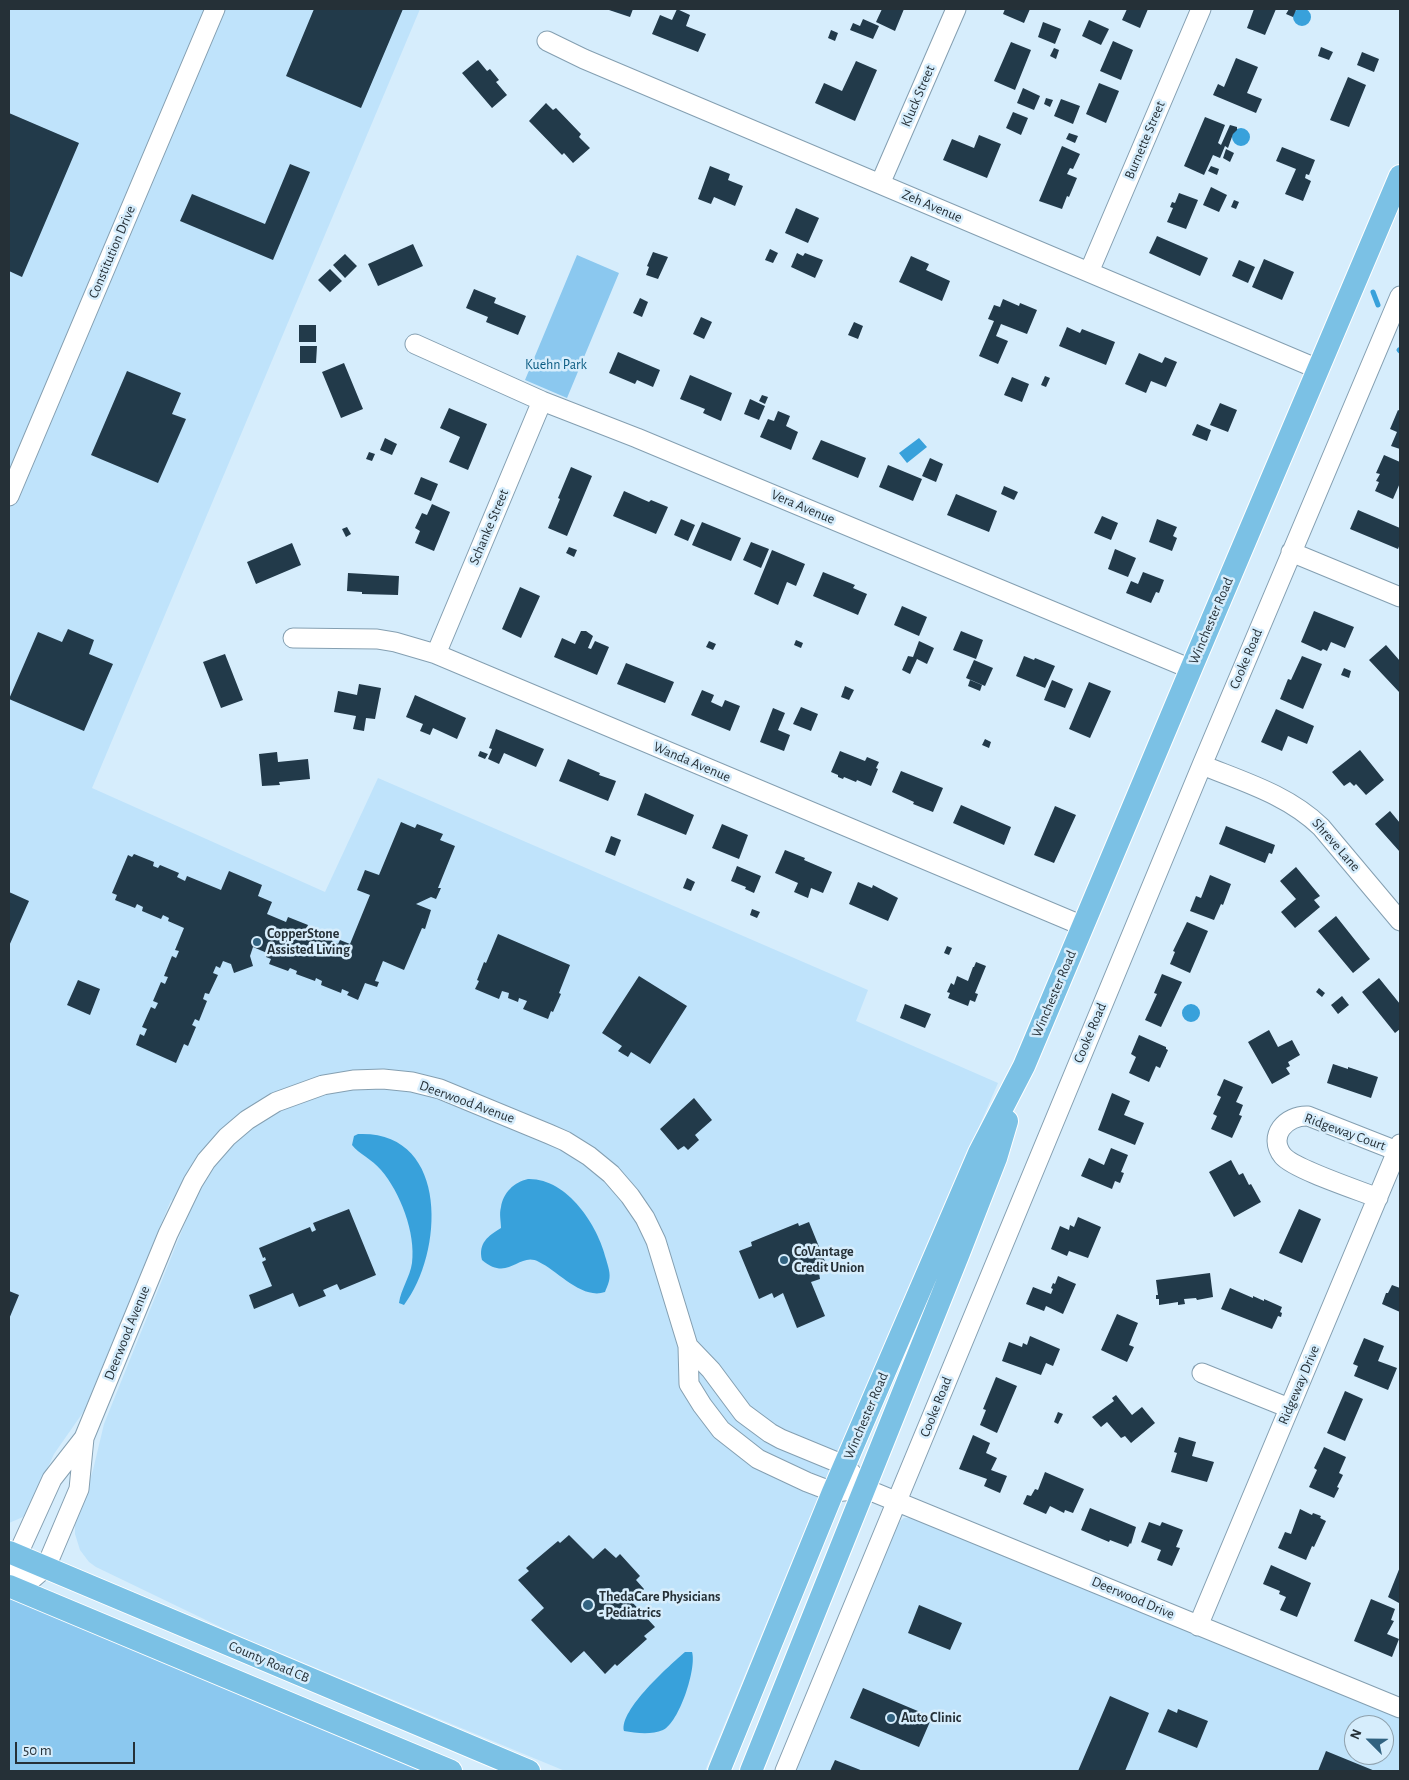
<!DOCTYPE html>
<style>
body{margin:0}
#map{position:relative;width:1409px;height:1780px;overflow:hidden;background:#d6edfc;font-family:"Alegreya Sans",sans-serif}
canvas{display:block}
.frame{position:absolute;inset:0;border:10px solid #253037;pointer-events:none}
.north{position:absolute;left:1344px;top:1715px;width:50px;height:50px;box-sizing:border-box;background:#d6edfc;border:1px solid #8fa1ad;border-radius:50%;rotate:293deg;font-size:14px;font-weight:700;line-height:20px;text-align:center;color:#253037}
.north::after{content:'';display:block;margin:auto;width:18px;height:22px;background:#316280;clip-path:polygon(50% 0,100% 100%,50% 72%,0 100%)}
.scale{position:absolute;left:15px;top:1742px;width:120px;height:22px;box-sizing:border-box;border:2px solid #253037;border-top:0;padding-left:6px;font-size:15px;line-height:18px;white-space:nowrap;color:#253037;-webkit-text-stroke:4px #d6edfc;paint-order:stroke}
</style>
<div id="map">
<canvas width="1409" height="1780"></canvas>
<div class="frame"></div>
<div class="north">N</div>
<div class="scale">50 m</div>
</div>
<script>
const ctx = document.querySelector('canvas').getContext('2d');
ctx.lineJoin = 'round';
function fillPath(path, color) { ctx.fillStyle = color; ctx.fill(path, 'evenodd'); }
function strokePath(path, color, width, dash) { ctx.strokeStyle = color; ctx.lineWidth = width; ctx.lineCap = dash ? 'butt' : 'round'; ctx.setLineDash(dash || []); ctx.stroke(path); }
function label(font, color, halo, rows, align = 'center') {
  ctx.font = font + ' "Alegreya Sans",sans-serif'; ctx.lineWidth = 5; ctx.setLineDash([]); ctx.textBaseline = 'middle'; ctx.strokeStyle = halo; ctx.fillStyle = color; for (const [text, x, y, turn = 0] of rows) {
    ctx.save(); ctx.translate(x, y); ctx.rotate((+turn || 0) * Math.PI / 180); ctx.textAlign = isNaN(turn) ? turn : align; if (halo) ctx.strokeText(text, 0, 0); ctx.fillText(text, 0, 0); ctx.restore();
  }
}
fillPath(new Path2D(`
 M9,9h411l-328,779 233,104 53,-114 490,212 -12,31 142,62 -188,434 -105,254h-140l-326,-135 -143,-69 -7,-5 -9,-12 -5,-16v-9l18,-55 11,-46 87,-216 -20,-8 -87,211 -30,43 -25,55 -6,8 -14,6z
 M904,1518h9l487,200v53h-610l107,-247zM1354,1725h30v30h-30z`), '#bfe3fb');
fillPath(new Path2D(`
 M577,255l42,18 -52,125 -42,-18z
 M9,1598l413,173h-413z`), '#8bc8ef');
fillPath(new Path2D(`
 M1293 17a9 9 0 1 1 18 0a9 9 0 1 1-18 0Z
 M1232 137a9 9 0 1 1 18 0a9 9 0 1 1-18 0Z
 M919,438l8,9 -20,16 -8,-10z
 M1182 1013a9 9 0 1 1 18 0a9 9 0 1 1-18 0Z
 M358,1134c92,-4 86,119 46,171l-5,-2c2,-14 11,-26 13,-40 4,-30 -12,-71 -31,-93 -9,-11 -22,-16 -29,-25l2,-9z
 M528,1179c39,-1 70,46 78,80 2,7 5,15 3,22 -1,4 -3,8 -4,11 -23,8 -47,-21 -66,-30 -20,-11 -30,21 -57,-2 -4,-17 6,-24 19,-32 0,-7 -2,-14 0,-21 2,-14 13,-25 27,-28z
 M685,1652h7c5,16 -13,71 -29,78 -12,5 -27,3 -39,1 -5,-21 46,-66 61,-79z`), '#38a1db');
strokePath(new Path2D(`
 M1373,292l5,13
 M1399,350l1,1`), '#38a1db', 5);
fillPath(new Path2D(`
 M314,9h89l-42,99 -75,-32z
 M610,9h23l-3,8 -21,-7z
 M677,9l13,6 -4,11 20,8 -8,18 -46,-18 8,-19 12,5z
 M882,9h22l-9,22 -19,-9z
 M1005,9h25l-6,14 -21,-9z
 M1127,9h21l-8,19 -18,-8z
 M1254,9h22l-11,26 -18,-7z
 M1289,9l7,1 -3,7 -7,-3z
 M863,19l16,7 -6,13 -23,-9 3,-7 7,3z
 M1089,20l20,9 -8,16 -19,-9z
 M1043,22l18,7 -6,15 -17,-7z
 M831,30l7,3 -3,8 -7,-3z
 M1113,41l20,9 -12,30 -21,-9z
 M1011,42l20,8 -16,40 -21,-9z
 M1321,47l12,5 -4,8 -11,-4z
 M1054,48l5,2 -3,9 -6,-3z
 M1362,52l17,7 -5,13 -17,-7z
 M1236,58l22,9 -11,26 15,6 -6,14 -43,-18 5,-11 6,3z
 M478,60l9,11 3,-2 9,11 -3,2 11,13 -15,13 -30,-35z
 M856,61l21,9 -22,51 -40,-18 9,-20 18,8z
 M1348,77l18,8 -17,42 -19,-7z
 M1099,83l20,8 -13,32 -20,-9z
 M1023,88l17,8 -6,14 -17,-7z
 M1046,98l7,2 -3,7 -6,-3z
 M1061,99l19,7 -7,18 -19,-8z
 M546,103l7,7 3,-2 25,26 -2,3 11,11 -17,15 -9,-10 -2,2 -33,-34z
 M1013,112l15,6 -7,17 -15,-7z
 M9,113l70,30 -57,134 -13,-6z
 M1205,117l20,8 -7,18 3,2 9,-20 7,2v3l-4,4 -5,14 -3,-2 -5,12 -7,-3 -9,20 -20,-9z
 M1069,133l9,3 -3,7 -9,-4z
 M979,135l22,9 -14,34 -44,-18 9,-21 22,9z
 M1062,146l18,8 -7,15 -3,-1 -3,6 10,4 -8,19 -2,-1 -5,13 -23,-8z
 M1282,147l33,13 -6,15 -3,-1 -1,4 6,3 -8,20 -18,-7 11,-25 -20,-8z
 M1226,149l8,4 -4,9 -7,-4z
 M290,164l20,8 -37,88 -93,-39 12,-27 73,30z
 M710,166l20,8 -2,6 15,6 -8,20 -21,-9 -3,7 -13,-5z
 M1211,166l8,3 -2,6 -9,-4z
 M1211,187l16,8 -8,17 -16,-7z
 M1179,193l19,7 -12,29 -19,-7 6,-14 -3,-1 2,-5 3,1z
 M1234,200l5,2 -3,7 -5,-2z
 M796,208l23,10 -11,25 -23,-10z
 M1157,236l51,22 -8,18 -51,-23z
 M413,244l10,22 -45,20 -10,-22z
 M770,249l8,4 -5,10 -8,-3z
 M653,252l15,5 -10,22 -12,-4 3,-8 -2,-1z
 M797,253l6,3 2,-3 18,7 -8,18 -24,-11z
 M345,254l12,12 -12,12 -12,-13z
 M911,256l18,8 -3,6 24,11 -8,20 -43,-19z
 M1264,259l30,13 -12,28 -30,-13z
 M1239,260l16,7 -7,16 -16,-7z
 M330,269l12,12 -12,11 -12,-12z
 M474,289l22,9 -2,5 32,13 -8,19 -32,-13 2,-5 -22,-9z
 M640,298l8,4 -6,15 -9,-4z
 M1003,299l16,7 1,-3 17,7 -10,24 -26,-10 -5,12 12,5 -10,23 -19,-8 15,-35 -6,-2 6,-14 6,2z
 M701,317l11,5 -8,17 -11,-5z
 M854,322l9,4 -5,13 -10,-4z
 M299,325h17v17h-17z
 M1067,327l13,6 2,-4 33,13 -9,23 -47,-19z
 M300,346h17l-1,17h-16z
 M618,352l42,18 -7,17 -16,-7 -2,4 -26,-11z
 M1139,353l23,10 3,-6 12,5 -11,25 -15,-6 -5,12 -21,-9z
 M344,363l19,46 -22,9 -19,-46z
 M127,371l54,22 -9,21 14,5 -28,64 -67,-28z
 M690,375l42,18 -11,28 -18,-8 2,-4 -25,-10z
 M1045,376l5,2 -4,9 -5,-2z
 M1012,377l17,7 -7,18 -18,-7z
 M762,395l6,2 -3,7 -6,-3z
 M750,399l15,7 -6,14 -15,-6z
 M1220,403l17,7 -9,22 -18,-7z
 M449,408l38,16 -19,46 -19,-8 11,-25 -20,-9z
 M1398,410l2,1v38l-9,-3 6,-14 -7,-3z
 M778,411l12,5 -4,10 12,6 -7,18 -31,-13 8,-18 6,2z
 M1197,424l14,6 -4,11 -15,-6z
 M385,438l12,6 -5,11 -12,-5z
 M821,440l45,18 -8,20 -46,-19z
 M369,452l6,2 -3,7 -6,-2z
 M1384,455l16,7v21l-7,16 -18,-8 4,-9 -3,-1 4,-7 -4,-1z
 M930,458l13,6 -7,18 -14,-6z
 M888,465l34,14 -9,22 -34,-14z
 M571,467l21,9 -25,60 -19,-8 12,-29 -2,-1z
 M421,477l17,7 -7,17 -17,-7z
 M1004,486l14,6 -4,8 -13,-6z
 M624,491l25,11 2,-2 17,7 -12,27 -43,-18z
 M956,494l41,17 -8,21 -42,-17z
 M432,504l18,8 -16,39 -19,-8 5,-12 -5,-3 7,-15 5,2z
 M1358,510l42,18v16l-2,5 -48,-20z
 M1102,516l16,7 -7,17 -17,-7z
 M681,519l14,6 -7,16 -14,-6z
 M1157,519l20,8 -4,9 4,2 -5,13 -23,-9z
 M702,522l39,16 -10,23 -39,-16z
 M347,527l4,7 -5,3 -4,-8z
 M751,542l18,7 -8,19 -18,-8z
 M292,543l9,22 -45,19 -9,-22z
 M569,547l8,3 -3,7 -8,-4z
 M1115,549l21,9 -8,19 -20,-8z
 M772,550l33,14 -9,22 -9,-4 -9,23 -24,-11z
 M823,572l32,13 -2,3 14,6 -9,21 -45,-19z
 M1143,572l21,8 -5,13 -3,-1 -5,11 -25,-10 5,-12 7,3z
 M348,573l51,3 -1,19 -36,-1v-2l-15,-1z
 M520,587l20,9 -19,42 -19,-9z
 M902,606l25,11 -8,19 -25,-11z
 M1314,611l40,16 -9,21 -14,-6 -4,9 -4,-2 -2,2 -20,-9z
 M68,629l26,11 -5,14 24,10 -29,67 -75,-32 29,-67 24,10z
 M581,631h5l7,5 -5,12 3,1 4,-8 14,6 -12,28 -43,-18 8,-19 13,6z
 M961,631l22,9 -7,19 -23,-9z
 M796,640l7,3 -2,5 -7,-3z
 M709,641l7,3 -3,6 -7,-3z
 M919,641l15,7 -7,16 -10,-5 -7,15 -8,-4 6,-14 5,1z
 M1386,645l14,16v32l-31,-33z
 M225,654l18,46 -22,8 -18,-46z
 M1024,656l10,4 1,-2 20,8 -10,22 -29,-12z
 M1302,656l20,8 -19,45 -23,-10 8,-20 3,1z
 M974,660l19,8 -8,18 -19,-8z
 M626,663l48,19 -9,21 -48,-19z
 M1344,668l7,3 -2,7 -8,-3z
 M970,680l12,5 -2,6 -12,-5z
 M1052,680l21,9 -8,19 -21,-8z
 M1089,682l22,9 -21,47 -21,-9z
 M359,684l22,4 -6,31 -9,-1 -2,13 -11,-2 3,-13 -22,-4 4,-21 19,4z
 M845,686l9,4 -5,10 -8,-3z
 M702,690l12,5 -3,7 11,5 3,-7 15,6 -10,25 -39,-16z
 M415,695l51,23 -9,21 -24,-11 -3,7 -10,-4 3,-7 -17,-7z
 M801,707l17,7 -7,17 -18,-7z
 M773,708l12,5 -7,17 12,5 -6,16 -24,-9z
 M1276,709l38,17 -7,18 -19,-8 -6,15 -21,-9z
 M496,729l48,20 -8,18 -32,-14 -5,11 -11,-5 4,-10 -3,-1z
 M985,739l6,3 -2,6 -7,-3z
 M1360,750l24,30 -18,15 -10,-11 -2,2 -4,-4 -6,4 -12,-14z
 M480,751l8,3 -3,5 -7,-3z
 M840,751l25,10 2,-4 12,5 -3,6 2,1 -7,17 -14,-6 -1,2 -12,-5 -1,2 -5,-2v-2l-7,-3z
 M277,752l1,10 30,-3 2,20 -31,3 1,3 -18,1 -3,-32z
 M568,759l32,14 -1,2 17,6 -8,20 -49,-20z
 M901,771l42,17 -10,24 -20,-8 1,-2 -22,-10z
 M645,793l49,22 -8,20 -49,-20z
 M961,805l50,22 -7,18 -51,-22z
 M1055,806l21,9 -22,48 -20,-8z
 M1390,811l10,12v29l-25,-28z
 M401,822l14,6 2,-4 26,10 -3,6 15,6 -17,42h3l-5,11 -5,-2 -15,7 15,6 -6,19 -3,-1 -18,42 -21,-9 -8,20 4,1 -2,5 -12,-4 -7,17 -11,-5 2,-3 -7,-3 -1,4 -20,-8 1,-4 -6,-3 -1,3 -19,-7 1,-3 -7,-3 -2,3 -19,-7 2,-5 -5,-2 1,-4 -14,-6 -3,9 3,10 -19,7 -3,-9 -8,-3 -3,7 -4,-2 -3,7 5,2 -9,19 -4,-1 -2,6 4,2 -8,20 -4,-2 -3,6 4,2 -8,19 -4,-2 -8,19 -40,-18 4,-11 4,2 3,-7 -5,-2 9,-20 4,2 3,-6 -5,-2 8,-19 4,2 3,-7 -4,-1 8,-20 4,2 3,-7 -4,-1 9,-22 -16,-7 1,-3 -6,-3 -2,4 -19,-8 1,-4 -6,-3 -2,4 -20,-8 2,-5 -5,-2 16,-38 4,2 2,-3 20,8 -1,4 5,2 2,-3 19,8 -2,4 8,4 2,-5 34,14 8,-19 33,14 -4,11 14,6 -5,12 19,8 2,-5 20,8 -2,5 6,2 1,-4 21,8 -2,5 6,3 2,-4 10,4 20,-49 -13,-5 8,-20 14,5z
 M722,824l26,11 -9,24 -27,-11z
 M1226,826l49,19 -3,9 -3,-1 -4,10 -46,-19z
 M611,836l10,4 -6,16 -10,-4z
 M785,850l20,8 -1,2 28,12 -9,21 -12,-5 -3,10 -14,-6 4,-9 -23,-10z
 M737,866l24,10 -7,17 -9,-4 1,-2 -15,-6z
 M1296,867l24,29 -6,4 6,7 -25,21 -14,-16 15,-13 -16,-18z
 M1210,875l21,9 -8,21 -2,-1 -7,16 -24,-9 6,-15 5,2z
 M687,878l8,4 -4,9 -8,-3z
 M858,882l14,6 1,-3 25,13 -10,23 -39,-17z
 M9,892l20,9 -20,45z
 M752,909l8,3 -3,6 -7,-3z
 M1336,916l34,43 -17,14 -35,-42z
 M1187,922l21,9 -18,42 -20,-9 5,-12 -2,-1z
 M498,934l72,31 -11,28 2,1 -8,18 -2,-1 -3,8 -25,-10 4,-8 -8,-3 -1,4 -10,-4 1,-5 -7,-2 -3,8 -24,-10 4,-8 -2,-1 7,-18 2,1z
 M947,946l5,2 -3,7 -5,-2z
 M976,962l10,4 -11,27 3,1 -3,8 -5,-2 -2,6 -20,-8 2,-5 -3,-1 4,-9 3,2 3,-9 11,5 5,-14h1z
 M1162,974l20,8 -21,45 -16,-7 12,-26 -3,-1z
 M639,976l48,30 -37,58 -19,-12 -3,5 -10,-6 4,-5 -20,-13z
 M1379,978l21,26v25l-5,4 -33,-41z
 M78,980l22,9 -10,26 -23,-10z
 M1319,988l6,5 -3,4 -6,-5z
 M1342,996l7,9 -11,9 -7,-9z
 M905,1004l26,10 -6,14 -25,-10z
 M1269,1030l9,17 14,-7 8,15 -12,7 2,4 -4,2 4,6 -18,10 -24,-42z
 M1139,1035l27,12v2l2,1 -8,18 -4,-2 -7,16 -20,-9 7,-16 -5,-3z
 M1333,1064l15,5v-2l30,10 -7,21 -44,-15z
 M1224,1079l19,8 -7,15 7,3 -4,10 3,1 -10,22 -21,-9 6,-13 -4,-2 8,-17 -4,-2z
 M1112,1093l18,8 -6,14 20,8 -9,22 -37,-15z
 M694,1098l18,22 -17,15 4,5 -11,10 -4,-4 -6,4 -18,-21z
 M1111,1148l17,7 -7,17 3,1 -4,10 -5,-2 -3,8 -31,-13 8,-18 15,7z
 M1231,1160l8,15 4,-2 6,12 2,-1 10,18 -27,15 -25,-45z
 M349,1209l27,66 -36,15 -3,-6 -14,6 3,6 -27,11 -6,-14 -39,16 -5,-14 23,-9 -10,-24 4,-2 -1,-3 -2,1 -4,-10 51,-21 2,5 4,-2 -3,-7z
 M1299,1209l22,10 -19,44 -23,-10z
 M1078,1217l23,10 -13,31 -19,-7 -2,5 -16,-7 9,-23 9,4 1,-5 4,2z
 M809,1222l19,47 -9,4 1,6 -9,3 14,34 -28,12 -14,-35 -9,5 -2,-5 -13,6 -20,-48 13,-5 -1,-4 47,-19 1,3z
 M1210,1273l3,24 -16,3 -1,-2 -12,1 1,5 -7,1v-3l-19,3v-6h-3v-4h2l-2,-15z
 M1058,1276l18,8 -13,30 -17,-8 -2,5 -18,-7 7,-17 18,7 2,-5 -2,-1 2,-5 2,1z
 M1392,1285l8,3v24l-18,-8 4,-11h2z
 M1230,1288l23,10v-2l11,5v-2l18,8 -2,5 2,1 -1,4 -3,-1 -6,13 -51,-20z
 M9,1291l10,4 -10,24z
 M1117,1314l21,9 -9,22 5,2 -7,15 -26,-12z
 M1030,1336l30,13 -7,17 -7,-3 -5,12 -39,-14 7,-19 13,5 1,-4 4,2z
 M1364,1338l20,8 -6,15 19,7 -9,22 -34,-14 4,-10 -5,-2z
 M996,1377l21,9 -20,47 -17,-8 6,-15 -3,-1z
 M1345,1391l18,8 -18,42 -18,-8z
 M1116,1395l16,20 10,-8 13,16 -24,20 -6,-7 -4,2 -14,-16 -6,5 -9,-10 22,-16 -2,-3z
 M1058,1412l5,2 -5,10 -4,-2z
 M973,1435l17,8 -4,10 11,5 -6,12 16,6 -7,17 -16,-7 3,-7 -28,-10z
 M1179,1437l17,5 -4,14 22,6 -7,20 -36,-10 6,-19 -3,-1z
 M1324,1447l22,10 -7,16 4,2 -6,12 2,1 -5,10 -25,-11 8,-17 -3,-2z
 M1045,1472l39,17 -11,24 -8,-3 -1,3 -14,-7 -4,8 -23,-10 4,-9 4,1 4,-7 3,1z
 M1090,1508l46,19 -5,17 -1,-1 -2,4 -18,-7 -1,2 -28,-12z
 M1300,1509l12,6 1,-2 8,3 -1,2 6,3 -12,26 -2,-1 -6,14 -28,-12 7,-16 6,2z
 M1149,1522l11,4 2,-4 21,8 -7,17 4,1 -8,18 -15,-6 4,-10 -20,-8z
 M569,1535l24,24 12,-11 11,10 4,-4 20,22 -4,4 8,9 -12,13 23,25 -11,9 3,3 -30,27 -2,-2 -10,10 -21,-23 -13,12 -40,-43 13,-12 -26,-28 11,-9 -3,-3 32,-27 2,2z
 M1271,1565l40,18 -14,34 -17,-7 6,-13 -7,-3 1,-3 -17,-7z
 M1400,1567v35l-1,1 -11,-6z
 M1371,1599l24,10 -4,11 3,1 -7,13 12,5 -7,18 -38,-16z
 M919,1605l43,18 -12,27 -42,-17z
 M863,1688l69,29 -13,30 -69,-29z
 M1110,1696l39,17 -24,58h-47z
 M1168,1709l9,4 1,-4 30,12 -11,27 -39,-16z
 M1326,1751l49,20h-57z
 M835,1760l28,11h-33z`), '#223a4a');
const minor = new Path2D(`
 M547,41l37,18 734,310
 M880,184l76,-175
 M1089,272l112,-263
 M415,344l127,57 95,37 554,231
 M9,496l206,-487
 M1291,552l109,45
 M293,638l84,1 18,3 41,12 647,272
 M436,654l106,-253
 M1202,765c42,17 86,30 119,62l79,94
 M1378,1198c-20,-8 -84,-29 -95,-42 -16,-20 3,-41 25,-40l89,35
 M688,1346l23,24 32,43 27,20 11,6 63,26 22,24
 M1202,1373l87,35
 M19,1590l-2,-34 35,-77 32,-41 84,-204 25,-52 13,-21 21,-24 20,-17 29,-18 47,-17 30,-5 30,-1 29,3 28,7 109,45 16,7 24,15 22,18 19,22 15,22 11,23 32,105 1,38 13,21 19,25 37,29 49,23 26,10 33,-3 534,219
 M19,1590l27,-23 33,-78 5,-51
 M1198,1626l202,-482
 M785,1771l417,-1006 198,-469`);
const major = new Path2D(`
 M9,1552l520,219
 M9,1586l442,185
 M719,1771l114,-279 146,-339 45,-87 167,-397 209,-493
 M751,1771l208,-518 37,-95 11,-37`);
strokePath(minor, '#849fb1', 21);
strokePath(major, '#fff', 24);
strokePath(minor, '#fff', 19);
strokePath(major, '#7bc1e5', 22);
for (const [x, y, r, color] of [
 [257,942,5,"#316280"],
 [784,1260,5,"#316280"],
 [588,1605,6,"#316280"],
 [891,1718,5,"#316280"]
]) { const dot = new Path2D(); dot.arc(x, y, r, 0, 2 * Math.PI); ctx.fillStyle = color; ctx.fill(dot); strokePath(dot, '#d6edfc', 2); }
label('14px', '#253037', '#d6edfc', [
 ["Kluck Street",918,96,-67],
 ["Burnette Street",1145,140,-67],
 ["Zeh Avenue",932,206,23],
 ["Constitution Drive",112,252,-67],
 ["Vera Avenue",803,507,23],
 ["Schanke Street",489,527,-67],
 ["Winchester Road",1211,621,-67],
 ["Cooke Road",1246,659,-67],
 ["Wanda Avenue",692,762,23],
 ["Shreve Lane",1336,845,49],
 ["Winchester Road",1054,994,-67],
 ["Cooke Road",1090,1033,-67],
 ["Deerwood Avenue",467,1102,20],
 ["Ridgeway Court",1345,1132,20],
 ["Deerwood Avenue",127,1333,-68],
 ["Ridgeway Drive",1299,1385,-67],
 ["Cooke Road",936,1407,-68],
 ["Winchester Road",866,1416,-67],
 ["Deerwood Drive",1133,1598,23],
 ["County Road CB",269,1662,23]
]);
label('14px', '#0a5b82', '#d6edfc', [
 ["Kuehn Park",556,365]
]);
label('bold 14px', '#253037', '#d6edfc', [
 ["CopperStone",267,934],
 ["Assisted Living",267,950],
 ["CoVantage",794,1252],
 ["Credit Union",794,1268],
 ["ThedaCare Physicians",599,1597],
 ["- Pediatrics",599,1613],
 ["Auto Clinic",901,1718]
], 'left');
</script>
